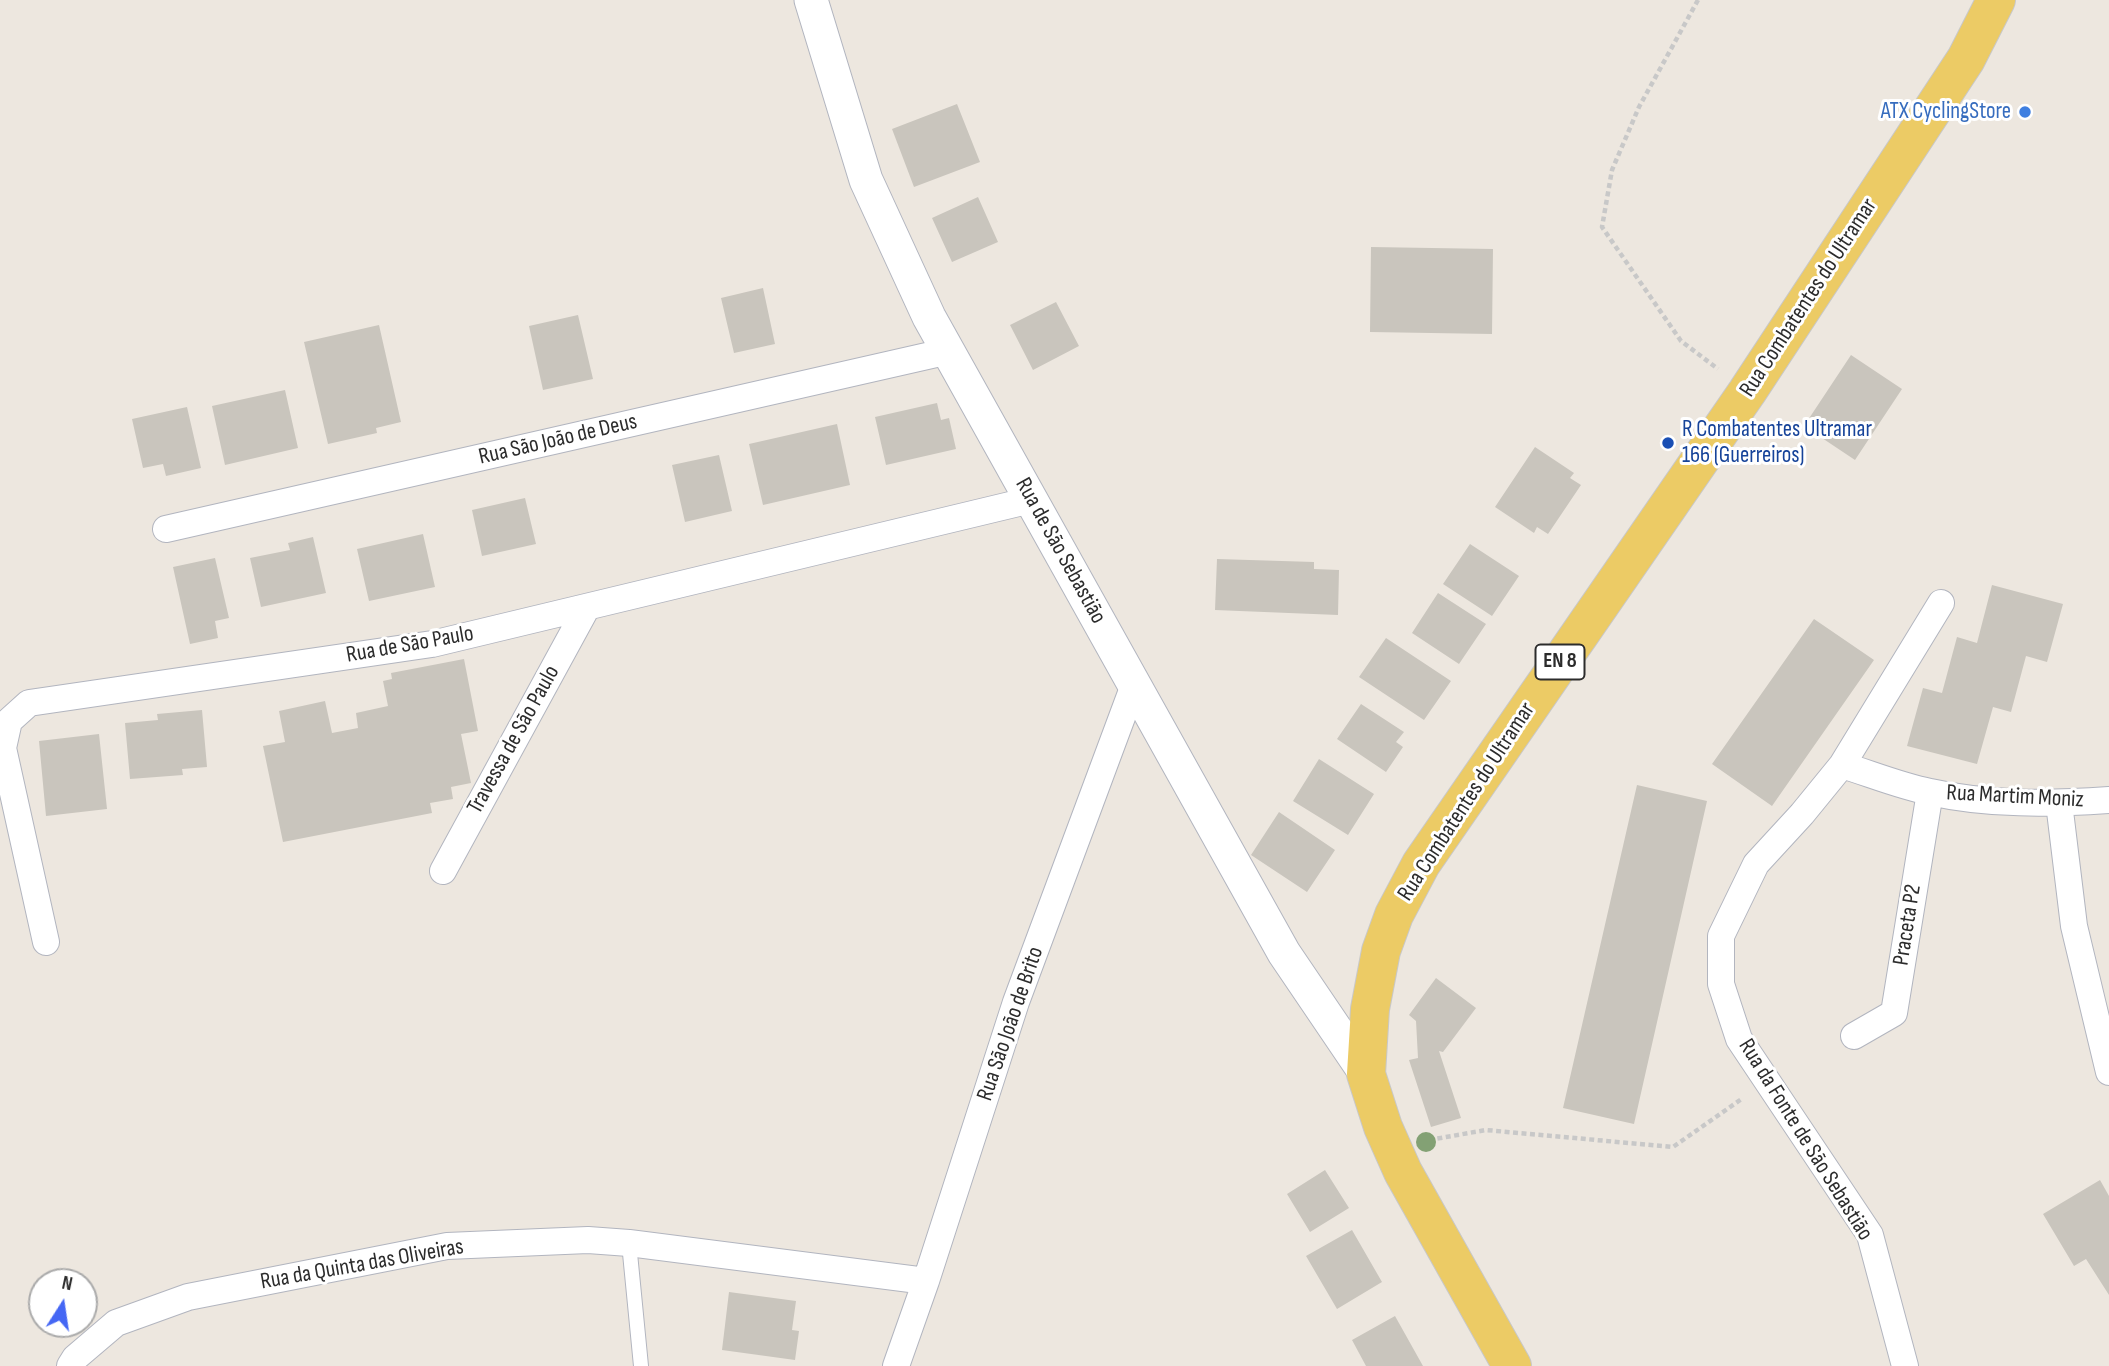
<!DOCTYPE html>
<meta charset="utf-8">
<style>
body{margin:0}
#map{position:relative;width:2109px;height:1366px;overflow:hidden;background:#ede7df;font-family:"Sofia Sans Condensed",sans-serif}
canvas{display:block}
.north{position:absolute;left:28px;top:1268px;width:70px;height:70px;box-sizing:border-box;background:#fff;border:2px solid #ababab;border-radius:50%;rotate:12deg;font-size:19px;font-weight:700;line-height:28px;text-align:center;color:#2c2c2c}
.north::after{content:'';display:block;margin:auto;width:24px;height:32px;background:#4567f4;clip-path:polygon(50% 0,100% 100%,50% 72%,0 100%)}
</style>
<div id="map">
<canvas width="2109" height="1366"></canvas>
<div class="north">N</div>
</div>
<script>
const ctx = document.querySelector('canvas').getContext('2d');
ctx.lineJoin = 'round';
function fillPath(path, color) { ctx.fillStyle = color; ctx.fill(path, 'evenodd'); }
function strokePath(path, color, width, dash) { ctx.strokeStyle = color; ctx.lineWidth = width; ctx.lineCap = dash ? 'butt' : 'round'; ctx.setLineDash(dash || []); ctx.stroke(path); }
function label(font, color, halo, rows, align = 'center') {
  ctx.font = font + ' "Sofia Sans Condensed",sans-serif'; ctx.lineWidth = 6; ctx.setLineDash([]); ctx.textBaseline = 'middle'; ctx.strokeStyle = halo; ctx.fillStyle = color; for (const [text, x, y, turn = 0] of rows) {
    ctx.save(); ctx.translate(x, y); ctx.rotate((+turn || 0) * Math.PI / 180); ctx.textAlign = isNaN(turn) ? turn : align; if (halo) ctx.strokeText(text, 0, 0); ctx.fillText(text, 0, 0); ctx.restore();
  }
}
fillPath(new Path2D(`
 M957,104l23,58 -66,25 -22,-58z
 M978,197l20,45 -46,20 -20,-44z
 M1371,247l122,2 -1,85 -122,-2z
 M763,288l12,56 -41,9 -13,-55z
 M1056,302l23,44 -46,24 -23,-45z
 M578,315l15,64 -50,11 -14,-64z
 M379,325l22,97 -25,6 1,5 -49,11 -24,-102z
 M1851,355l51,34 -47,71 -51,-34z
 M285,390l13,58 -73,17 -13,-59z
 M937,403l4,17 8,-2 7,31 -70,16 -11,-48z
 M187,407l14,61 -35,8 -3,-12 -20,4 -11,-49z
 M837,424l13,61 -87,20 -14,-61z
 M1535,447l39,26 -4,5 11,7 -33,49 -11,-7 -3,6 -39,-26z
 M719,455l13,56 -47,11 -13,-57z
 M525,498l11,46 -54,12 -10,-46z
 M423,534l12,53 -66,14 -12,-52z
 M313,537l13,56 -65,14 -11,-49 40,-8 -2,-7z
 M1470,544l49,32 -27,40 -49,-32z
 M215,558l14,60 -14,3 3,17 -28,6 -17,-77z
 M1217,559l97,3v7l25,1 -1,45 -123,-5z
 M1992,585l71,19 -16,58 -21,-6 -15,56 -18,-5 -16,57 -70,-18 16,-58 19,5 15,-56 20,6z
 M1438,593l48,31 -27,40 -47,-31z
 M1814,619l60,41 -102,146 -60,-42z
 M1386,638l65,43 -27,39 -65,-43z
 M464,659l14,72 -17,3 10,49 -20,4 2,12 -23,4 2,10 -149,29 -20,-96 22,-4 -6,-31 46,-10 7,32 26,-5 -2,-15 32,-7 -5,-25 9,-2 -1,-6z
 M1361,704l43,28 -8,10 7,5 -17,25 -49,-33z
 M202,710l5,57 -25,2 1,6 -53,4 -5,-56 33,-3 -1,-6z
 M99,734l8,75 -61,7 -7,-75z
 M1319,759l55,35 -26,41 -55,-34z
 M1637,785l70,16 -73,323 -71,-16z
 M1279,812l56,38 -28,42 -56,-37z
 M1436,978l40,30 -33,44 -4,-1 22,67 -30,9 -22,-67 9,-2 -2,-37 -7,-6z
 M1325,1170l24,38 -39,24 -23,-38z
 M2100,1180l9,16v99l-23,-36 -12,7 -31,-52z
 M1352,1230l30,52 -45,27 -31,-53z
 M729,1292l67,9 -4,29 7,1 -4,29 -73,-10z
 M1395,1316l28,50h-57l-14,-26z`), '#c9c5bd');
const service = new Path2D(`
 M629,1243l12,123`);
const minor = new Path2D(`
 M166,529l783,-178
 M1842,765c29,9 58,21 88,27 58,13 120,12 179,8
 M2059,803l15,123 35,146
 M443,871l143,-262
 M46,942l-43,-194 6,-27 20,-18 403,-59 599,-144
 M1854,1036l40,-23 36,-221
 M70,1366l5,-8 41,-35 72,-26 259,-51 141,-6 41,3 297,38
 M896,1366l30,-85 90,-279 118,-317
 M1905,1366l-35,-131 -131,-196 -18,-55v-48l35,-72 46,-50 40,-49 99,-162`);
const tertiary = new Path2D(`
 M811,0l55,180 63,137 355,636 82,121`);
const primary = new Path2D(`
 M1512,1366l-109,-194 -20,-45 -17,-53 4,-65 11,-58 13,-36 27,-51 326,-472 219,-333 30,-59`);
strokePath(service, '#b2b5bf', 16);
strokePath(minor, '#b2b5bf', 28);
strokePath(tertiary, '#b2b5bf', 35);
strokePath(primary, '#c8c8c8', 40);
strokePath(new Path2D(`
 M1698,0l-59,107 -27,63 -10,57 79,114 37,28
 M1429,1140l57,-10 187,17 70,-49`), '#c8c8c8', 4.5, [5, 3.5]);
strokePath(service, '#fff', 14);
strokePath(minor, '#fff', 26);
strokePath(tertiary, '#fff', 33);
strokePath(primary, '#eccb65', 38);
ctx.fillStyle = '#83a174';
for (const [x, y] of [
 [1426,1142]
]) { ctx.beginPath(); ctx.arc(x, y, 10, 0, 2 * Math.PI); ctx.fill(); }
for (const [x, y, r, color] of [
 [2025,112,7,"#3f7fe0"],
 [1668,443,7,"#1a4fb4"]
]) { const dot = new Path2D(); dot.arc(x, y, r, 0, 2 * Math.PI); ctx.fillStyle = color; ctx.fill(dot); strokePath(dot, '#fff', 2.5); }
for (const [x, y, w] of [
 [1560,662,49]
]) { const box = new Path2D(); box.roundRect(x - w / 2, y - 17.5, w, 35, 5); ctx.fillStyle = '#fff'; ctx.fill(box); strokePath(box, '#2c2c2c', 2); }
label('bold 21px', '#2c2c2c', null, [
 ["EN 8",1560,662]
]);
label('23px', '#366cbe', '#fff', [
 ["ATX CyclingStore",2011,112]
], 'right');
label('23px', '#2c2c2c', '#fff', [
 ["Rua Combatentes do Ultramar",1809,298,-57],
 ["Rua São João de Deus",558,440,-13],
 ["Rua de São Sebastião",1060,551,61],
 ["Rua de São Paulo",410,645,-10],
 ["Travessa de São Paulo",514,740,-61],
 ["Rua Martim Moniz",2015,797,3],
 ["Rua Combatentes do Ultramar",1467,802,-57],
 ["Praceta P2",1908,925,-81],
 ["Rua São João de Brito",1011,1024,-71],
 ["Rua da Fonte de São Sebastião",1805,1140,58],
 ["Rua da Quinta das Oliveiras",362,1265,-10]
]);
label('23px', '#164399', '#fff', [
 ["R Combatentes Ultramar",1682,430],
 ["166 (Guerreiros)",1682,456]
], 'left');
</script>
